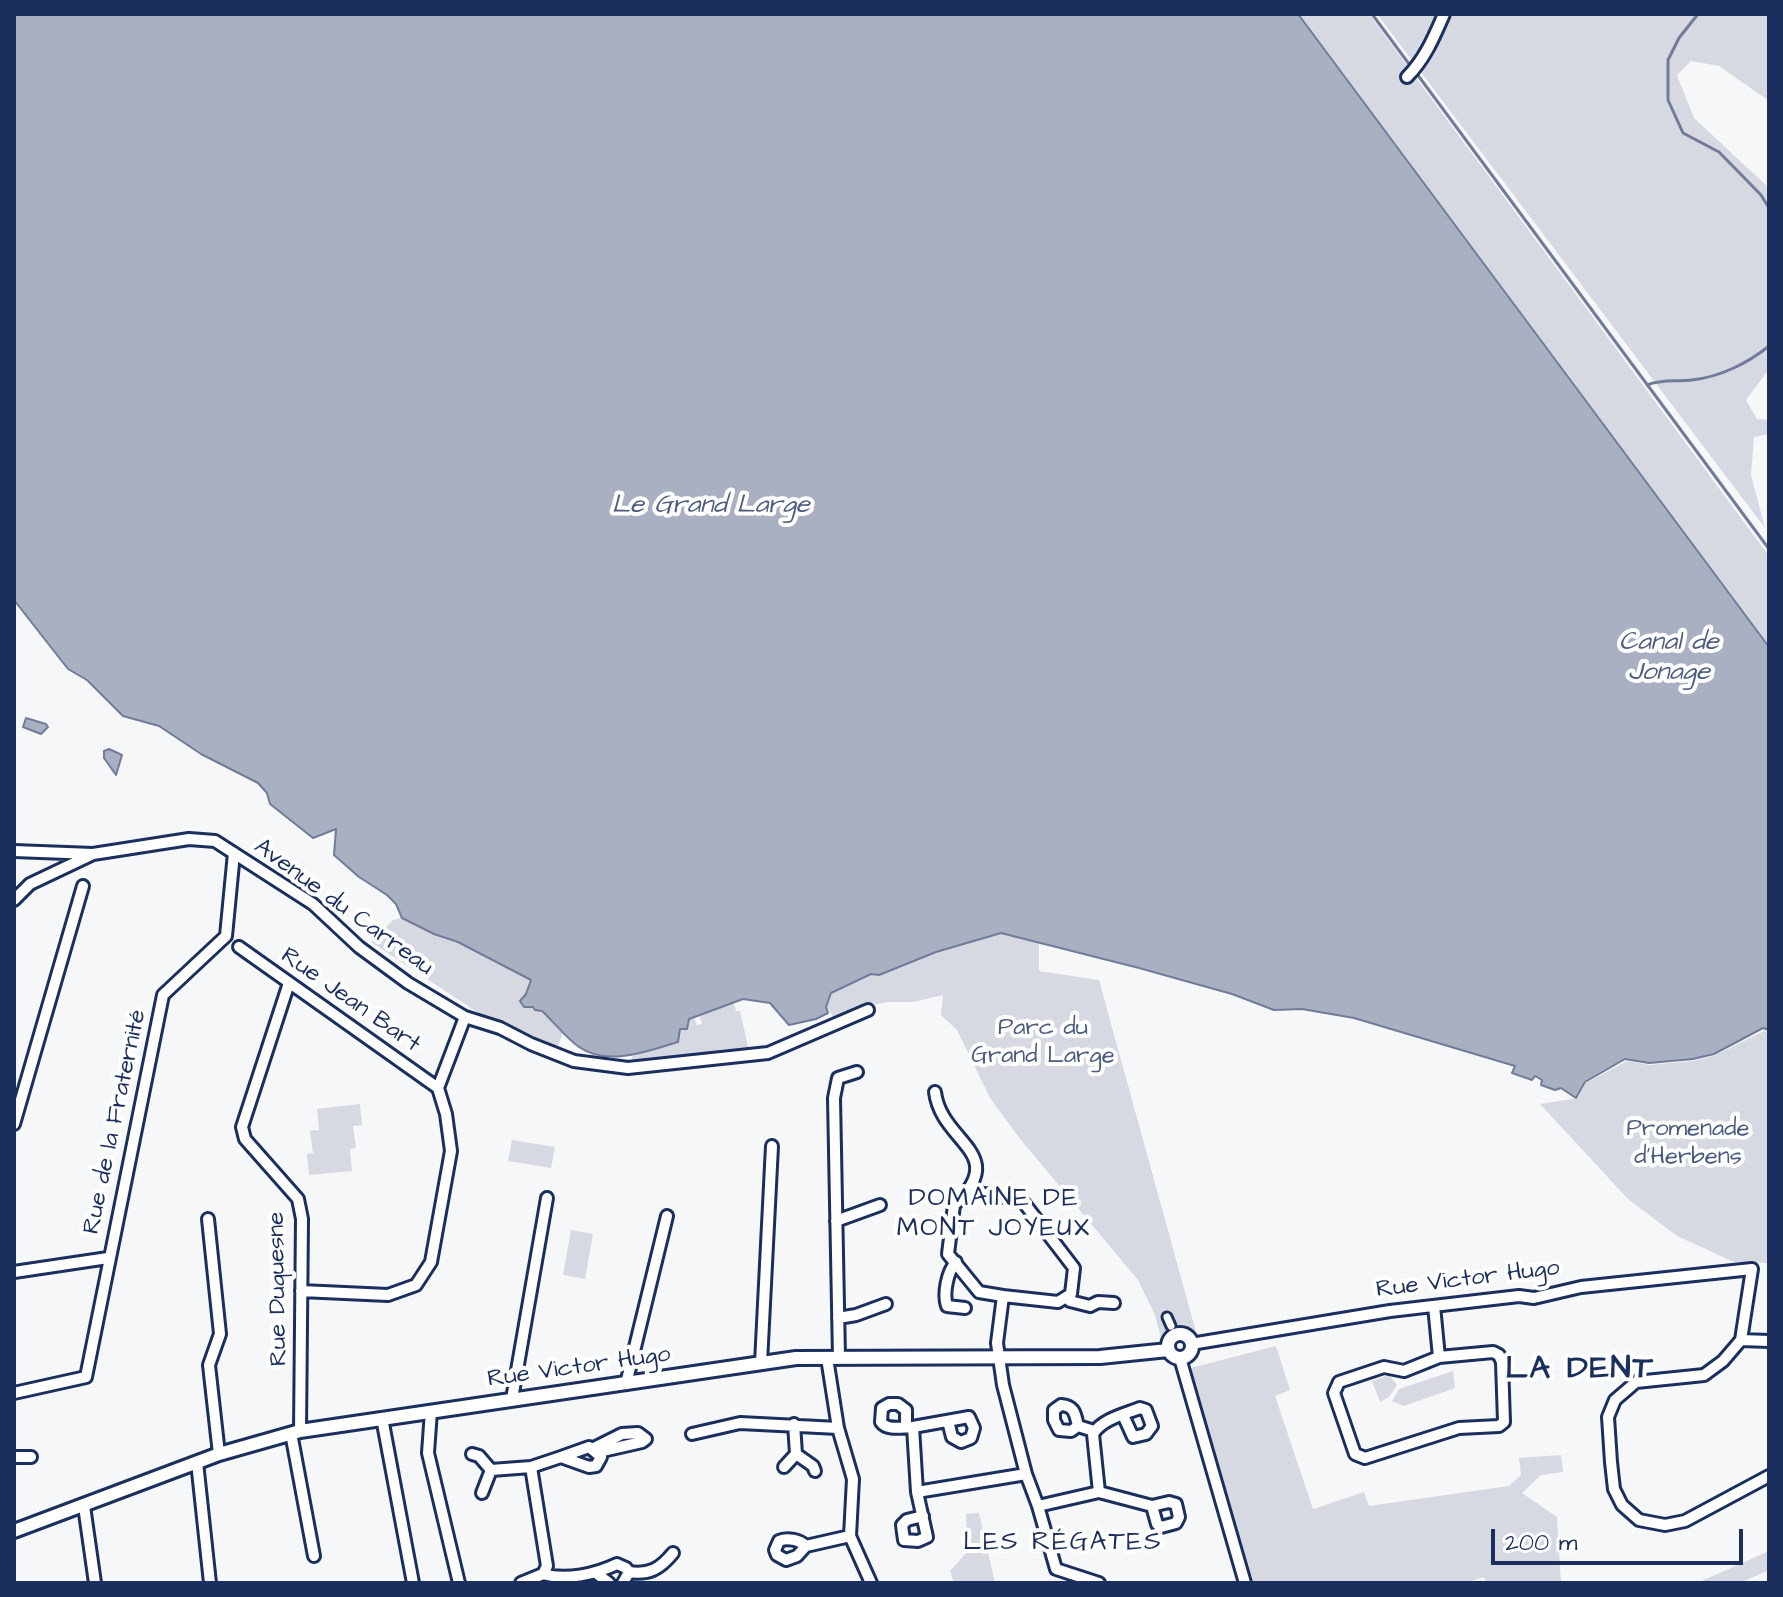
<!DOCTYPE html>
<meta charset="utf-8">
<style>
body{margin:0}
#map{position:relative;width:1783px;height:1597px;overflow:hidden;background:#f6f7f9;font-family:"Architects Daughter",sans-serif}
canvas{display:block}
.frame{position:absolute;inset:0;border:16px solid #1b2f5e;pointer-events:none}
.scale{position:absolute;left:1491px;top:1529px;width:252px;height:36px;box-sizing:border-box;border:4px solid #1b2f5e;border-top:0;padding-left:10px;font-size:24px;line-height:28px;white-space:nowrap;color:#1b2f5e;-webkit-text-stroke:6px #fff;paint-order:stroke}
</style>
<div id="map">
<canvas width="1783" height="1597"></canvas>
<div class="frame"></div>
<div class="scale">200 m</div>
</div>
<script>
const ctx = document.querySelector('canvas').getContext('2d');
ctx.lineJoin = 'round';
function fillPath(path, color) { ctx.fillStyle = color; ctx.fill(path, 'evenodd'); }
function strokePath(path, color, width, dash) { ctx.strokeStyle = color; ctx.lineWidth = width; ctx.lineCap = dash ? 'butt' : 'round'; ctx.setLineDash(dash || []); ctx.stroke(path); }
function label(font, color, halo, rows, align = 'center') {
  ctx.font = font + ' "Architects Daughter",sans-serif'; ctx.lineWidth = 8; ctx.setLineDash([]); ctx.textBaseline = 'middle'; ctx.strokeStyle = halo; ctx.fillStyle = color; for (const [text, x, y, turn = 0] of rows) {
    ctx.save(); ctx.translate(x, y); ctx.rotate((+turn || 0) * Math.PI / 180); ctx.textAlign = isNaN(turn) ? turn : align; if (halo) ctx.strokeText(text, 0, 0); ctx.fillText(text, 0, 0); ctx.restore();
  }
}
fillPath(new Path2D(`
 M1298,14h71l400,542v91z
 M1377,14h392v87l-50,-35 -28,-5 -14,14 17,43 75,70v181l-23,31 11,19 12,1v14l-15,3 -3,38 14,53z
 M402,918l32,16 24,8 74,38 -6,14c9,15 24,24 38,36l-8,21 -68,-35 -8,-2 -109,-72 22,-22z
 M1001,933l38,9v29l60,9 97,352c-13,-7 -26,-6 -35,6l-6,-23 -17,-35 -117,-140 -31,-42 -33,-68 -16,-15 2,-20 -30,7h-26l-14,3 -36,17 -11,-15 5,-14 40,-19 8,1 57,-23z
 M733,1001l3,10h4l9,40 -116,13 -1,-8 46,-13 2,-14h7l2,-10 5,-1 3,7 5,-1 -3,-9z
 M1766,1030l3,9v224l-35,-1 -57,-26 -49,-37 -88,-95 38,-6 8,-15 41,-22 23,4 43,-4 21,-5z
 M360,1104l2,21 -9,1 3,22 -6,1 2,22 -43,4 -2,-21 6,-1 -3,-22 9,-1 -2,-21z
 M512,1140l43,7 -4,21 -43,-7z
 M571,1230l22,4 -8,45 -22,-4z
 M1276,1346l14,44 -15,6 38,113 51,-17 5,14 140,-20 12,-11 -2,-17 42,-3 2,17 -22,3 -19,18 35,24 4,66h-75l-2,-6 -19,6h-214l-64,-214z
 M1453,1371l2,17 -51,18 -12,-5 7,-12z
 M1389,1375l8,10 -8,12 -9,5 -8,-21z
 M979,1513l16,70h-41l-4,-12 17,-19 -1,-38z
 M1769,1551v19l-29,13h-43z`), '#d6d9e2');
const water = new Path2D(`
 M14,14h1284l471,633v383l-6,-2 -49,26 -21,5 -44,4 -24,-4 -40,23 -9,16 -15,-10 -6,2 -14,-5 1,-5 -7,-4 -3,4 -20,-7 3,-7 -161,-48 -52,-9 -28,1 -42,-16 -93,-26 -138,-35 -65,19 -57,23 -8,-1 -40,19 -5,14 2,6 -12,6 -27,6 -19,-22 -27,-4 -54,20 -2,10h-7l-2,13c-30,9 -70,25 -99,5 -13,-9 -25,-25 -37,-36l-7,-1 -2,-3h-9l-4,-6 6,-7 5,-14 -73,-38 -24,-8 -32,-16 -6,-14 -9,-9 -28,-18 -25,-22 2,-26 -23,9 -43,-34 -3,-11 -9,-10 -57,-29 -42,-28 -36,-10 -36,-36 -19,-11 -54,-69z
 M26,718l20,6 2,3 -7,7 -18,-7z
 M109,749l13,6 -6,20 -12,-17v-7z`);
fillPath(water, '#a9b0c1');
strokePath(water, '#707c99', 2);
strokePath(new Path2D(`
 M1372,14l40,54
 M1698,14l-19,24 -11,22v40l15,33 36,19 42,43 8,13
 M1417,74l352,475
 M1647,385c15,-6 30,-3 45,-5 28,-3 56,-17 77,-34`), '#707c99', 3);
const pedestrian = new Path2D(`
 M1167,1317l4,9`);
const minor = new Path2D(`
 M1407,77c18,-18 27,-40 37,-63
 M14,851l79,3 96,-15 26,2 98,63 46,43 49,36 57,34 35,11 31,16 43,17 54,7 140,-15 100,-43
 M14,900l16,-16 61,-29
 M239,947l199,141
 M289,983l-47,144 3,12 53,60 4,20 -2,212
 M935,1092c6,51 76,61 19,113l-6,49 31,38 24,4 -6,47 6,42 23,89 12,32 18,63 43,14
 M14,1124l69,-238
 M969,1192l52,7 53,69 -3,26 -13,8 -55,-6
 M208,1219l12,115 -11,31 10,89
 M836,1221l44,-16
 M956,1262c-9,10 -13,32 -9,44l18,2
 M14,1272l94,-14
 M301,1291l87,4 28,-10 15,-23 20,-111 -5,-37 -8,-26 27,-71
 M1066,1297l4,4 20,5 8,-4 16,1
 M1434,1306l5,51 54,-5 6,3 3,7 2,60 -5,4 -40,2 -94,30 -10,-4 -21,-61 5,-11 45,-15 20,4 35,-14
 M838,1318l18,-3 30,-11
 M1741,1340l28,1
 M1191,1344l199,-33 129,-15 15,2 47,-11 171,-18 -11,71 -18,21 -19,14 -68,7 -21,18 -7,17 3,45 3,27 8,16 17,15 26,5 20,-4 84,-45
 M827,1358l11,70
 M839,1358l-5,-260 4,-20 19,-6
 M1180,1358l65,225
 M761,1363l11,-217
 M626,1384l41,-168
 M14,1393l72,-16 77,-382 63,-59 8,-83
 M512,1399l35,-201
 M431,1411l-3,42 31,130
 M382,1418l31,165
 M948,1421l4,16 9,5 10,-4 3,-10 -5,-11 -56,10 4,65 109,-18
 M794,1424l2,30 17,12 2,5
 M1078,1426l-7,5 -12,-1 -5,-10v-10l7,-5c14,1 14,9 17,21l16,5
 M906,1427v-17l-8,-6h-9l-7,4 -1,14c6,9 22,5 32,5
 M291,1433l23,123
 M692,1434l48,-11 98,5 15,51 -3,57 21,47
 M594,1448l28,-14 16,-1 8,6 -4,3 -44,10
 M472,1454l7,2 12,14
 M14,1457h17
 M197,1462l13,121
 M531,1467l30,-10 28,10 7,-1 5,-9 -12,-10 -28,10
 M784,1467l12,-13
 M917,1492l10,45 -9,4 -14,-1 -2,-15 5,-5 16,-4
 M1099,1492l-6,-58c9,-15 32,-20 47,-26l6,2 6,16 -6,8 -13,3 -10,-22
 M482,1493l9,-23 40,-3 16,99 -4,8 -22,9
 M84,1506l11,77
 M1038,1506l61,-14 53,14 5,18 4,3 15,-4 3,-6 -3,-13 -7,-2 -17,4
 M806,1546c-6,-6 -19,-9 -27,-5l-4,9 2,5 9,5 11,-4 9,-10 44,-10
 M629,1572c20,3 31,-3 44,-19
 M596,1573l13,10
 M543,1574c23,7 53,0 74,-10l9,4 3,4 -6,11`);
const tertiary = new Path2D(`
 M1168 1346a12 12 0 1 1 24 0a12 12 0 1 1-24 0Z
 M14,1531l205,-77 81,-23 496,-73 304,-1 68,-7`);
strokePath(pedestrian, '#1b2f5e', 13);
strokePath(minor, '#1b2f5e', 16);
strokePath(tertiary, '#1b2f5e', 18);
strokePath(pedestrian, '#fff', 7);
strokePath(minor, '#fff', 10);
strokePath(tertiary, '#fff', 12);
label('24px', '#1b2f5e', '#fff', [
 ["Avenue du Carreau",343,908,36],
 ["Rue Jean Bart",350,1001,35],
 ["Rue de la Fraternité",116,1122,-78],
 ["Rue Victor Hugo",1468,1280,-7],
 ["Rue Duquesne",279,1289,-91],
 ["Rue Victor Hugo",579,1368,-8]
]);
label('24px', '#4a5a7f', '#fff', [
 ["Parc du",1043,1029],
 ["Grand Large",1043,1057],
 ["Promenade",1688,1130],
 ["d'Herbens",1688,1158]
]);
label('italic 26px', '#4d5c81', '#fff', [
 ["Le Grand Large",711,507],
 ["Canal de",1669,644],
 ["Jonage",1669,674]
]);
ctx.letterSpacing = '2px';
label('26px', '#1b2f5e', '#fff', [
 ["DOMAINE DE",994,1200],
 ["MONT JOYEUX",994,1230],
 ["LES RÉGATES",1063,1544]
]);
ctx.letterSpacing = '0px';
ctx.letterSpacing = '2px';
label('bold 32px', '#1b2f5e', '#fff', [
 ["LA DENT",1580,1370]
]);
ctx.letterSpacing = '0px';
</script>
